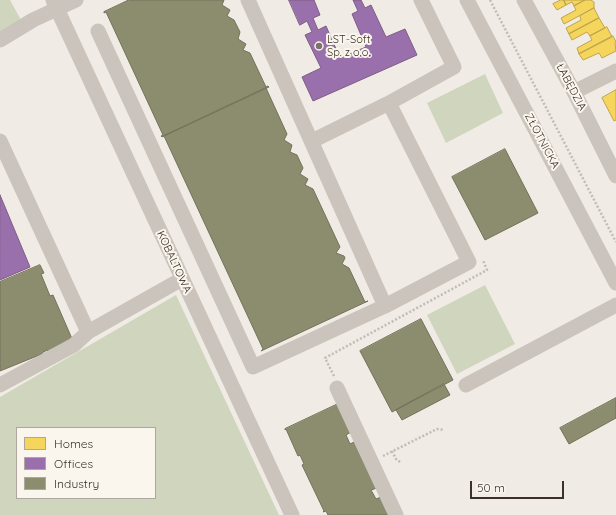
<!DOCTYPE html>
<meta charset="utf-8">
<style>
body{margin:0}
#map{position:relative;width:616px;height:515px;overflow:hidden;background:#f0ebe4;font-family:Quicksand,sans-serif}
canvas{display:block}
.legend{position:absolute;left:16px;top:427px;width:140px;height:72px;box-sizing:border-box;background:#fbf6ed;border:1px solid #aea79f;margin:0;padding:5px 7px;list-style:none;font-size:12px;color:#3b312a}
.legend li{display:flex;align-items:center;gap:8px;height:20px}
.legend b{width:20px;border:1px solid #aea79f}
.scale{position:absolute;left:470px;top:481px;width:94px;height:18px;box-sizing:border-box;border:2px solid #3b312a;border-top:0;padding-left:5px;font-size:12px;line-height:14px;white-space:nowrap;color:#3b312a;-webkit-text-stroke:3px #fbf6ed;paint-order:stroke}
</style>
<div id="map">
<canvas width="616" height="515"></canvas>
<ul class="legend">
<li><b style="height:11px;background:#f6d55c"></b>Homes</li>
<li><b style="height:11px;background:#9970ab"></b>Offices</li>
<li><b style="height:11px;background:#8c8c6e"></b>Industry</li>
</ul>
<div class="scale">50 m</div>
</div>
<script>
const ctx = document.querySelector('canvas').getContext('2d');
ctx.lineJoin = 'round';
function fillPath(path, color) { ctx.fillStyle = color; ctx.fill(path, 'evenodd'); }
function strokePath(path, color, width, dash) { ctx.strokeStyle = color; ctx.lineWidth = width; ctx.lineCap = dash ? 'butt' : 'round'; ctx.setLineDash(dash || []); ctx.stroke(path); }
function label(font, color, halo, rows, align = 'center') {
  ctx.font = font + ' Quicksand,sans-serif'; ctx.lineWidth = 4; ctx.setLineDash([]); ctx.textBaseline = 'middle'; ctx.strokeStyle = halo; ctx.fillStyle = color; for (const [text, x, y, turn = 0] of rows) {
    ctx.save(); ctx.translate(x, y); ctx.rotate((+turn || 0) * Math.PI / 180); ctx.textAlign = isNaN(turn) ? turn : align; if (halo) ctx.strokeText(text, 0, 0); ctx.fillText(text, 0, 0); ctx.restore();
  }
}
fillPath(new Path2D(`
 M0,0h10l11,20 -21,12z
 M485,74l18,39 -57,30 -19,-40z
 M485,285l30,59 -58,30 -30,-59z
 M176,295l103,220h-279v-118zM17,428h138v70h-138z`), '#d0d6be');
const homes = new Path2D(`
 M561,0h3l2,5 -9,5 -4,-6z
 M564,0h21l-11,6 -2,-4 -6,3z
 M585,0h6l3,2v6l-30,16 -3,-6 15,-8 -2,-4z
 M594,8l5,10 -30,16 -3,-6 15,-8 -1,-4z
 M599,18l6,10 -15,8 -3,-4 -15,8 -3,-6z
 M607,27l5,10 -33,17 -2,-6 15,-8 -2,-4z
 M613,36l3,6 -1,1 1,8 -14,7 -3,-5 -16,7 -4,-6z
 M616,90v30l-2,1 -12,-23z`);
fillPath(homes, '#f6d55c');
strokePath(homes, '#bea44d', 1);
const offices = new Path2D(`
 M289,0h25l6,15 -7,3 5,12 8,-4 14,32 26,-11 -14,-33 6,-3 -5,-11h8l4,8 6,-3 15,32 19,-8 12,26 -104,46 -11,-24 19,-9 -16,-33 7,-3 -5,-11 -7,4z
 M0,195l30,72 -30,13z`);
fillPath(offices, '#9970ab');
strokePath(offices, '#7d5d84', 1);
const industry = new Path2D(`
 M129,0h95l-2,5 8,5 -3,6 7,4 6,12 -2,7 8,5 -3,6 7,3 16,34 2,-1 1,1 -107,50 -1,-1 2,-1 -57,-123 -2,1v-1z
 M266,88l21,46 -3,6 8,5 -2,7 7,3 6,13 -3,6 8,5 -3,6 8,4 27,58 -4,6 8,3 1,2 -3,6 7,4 16,34 3,-1 -107,50 2,-2 -99,-213z
 M505,149l33,64 -53,27 -33,-63z
 M40,265l4,8 -3,1 9,22 3,-1 20,46 -25,11 -1,-2 -5,3v1l-42,17v-89z
 M421,319l32,61 -61,32 -32,-61z
 M444,384l6,11 -48,25 -6,-10z
 M616,398v20l-47,26 -9,-16z
 M338,404l13,28 -5,3 4,9 6,-3 21,47 -6,2 5,9 5,-2 7,18h-60l-2,-4 -3,1 1,-1 -22,-46 2,-1 -4,-9 -2,1 -12,-27 -1,1v-1z`);
fillPath(industry, '#8c8c6e');
strokePath(industry, '#74715a', 1);
strokePath(new Path2D(`
 M490,0l126,242
 M334,376l-9,-18 162,-88 -4,-10
 M392,451l4,8 4,3
 M383,456l54,-27 7,1`), '#c2bcb6', 2.5, [2, 2]);
strokePath(new Path2D(`
 M53,0l239,515
 M467,0l149,283
 M524,0l50,92 42,84
 M98,31l155,336 132,-61 -137,-306
 M0,40l33,-20 43,-20
 M574,92l42,-21
 M389,103l65,-36 -33,-67
 M0,141l88,191
 M312,141l77,-38 80,159 -84,44
 M0,385l74,-40 14,-13 94,-53
 M466,385l150,-80
 M337,388l59,127`), '#cac4bd', 15);
for (const [x, y, r, color] of [
 [319,46,4,"#7a726b"]
]) { const dot = new Path2D(); dot.arc(x, y, r, 0, 2 * Math.PI); ctx.fillStyle = color; ctx.fill(dot); strokePath(dot, '#fbf6ed', 1.5); }
label('11px', '#3b312a', '#fbf6ed', [
 ["LST-Soft",327,40],
 ["Sp. z o.o.",327,53]
], 'left');
label('11px', '#3b312a', '#fbf6ed', [
 ["ŁABĘDZIA",571,87,62],
 ["ZŁOTNICKA",542,141,62],
 ["KOBALTOWA",174,262,65]
]);
</script>
